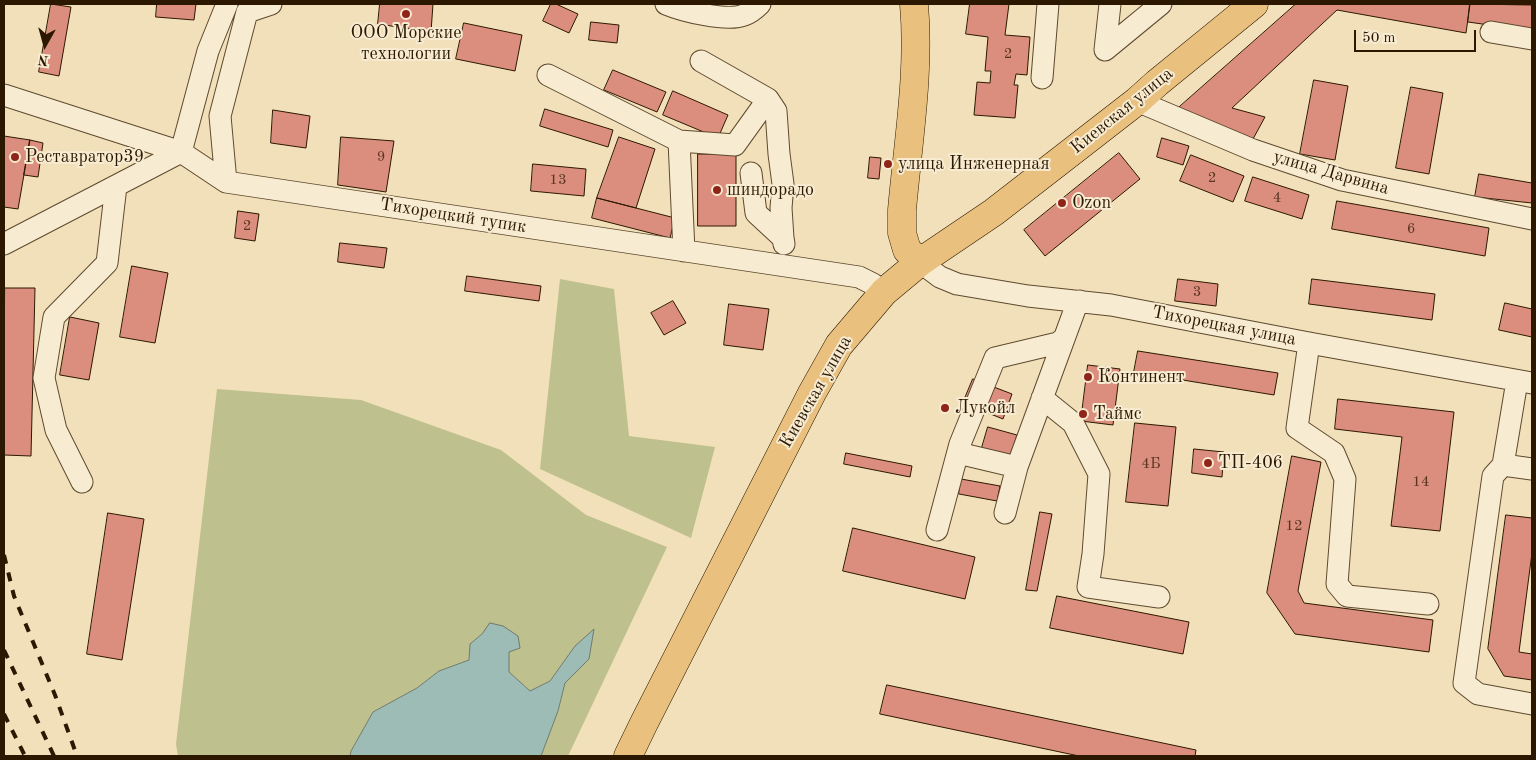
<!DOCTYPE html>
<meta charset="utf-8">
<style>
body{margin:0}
#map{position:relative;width:1536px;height:760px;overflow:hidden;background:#f2e0ba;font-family:"Old Standard TT",serif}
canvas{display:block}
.frame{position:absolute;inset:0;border:5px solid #2c1800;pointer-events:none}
.north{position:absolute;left:20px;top:20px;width:50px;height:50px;-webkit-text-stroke:4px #f7ebd2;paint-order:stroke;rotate:187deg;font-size:14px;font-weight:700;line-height:20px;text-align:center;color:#2c1800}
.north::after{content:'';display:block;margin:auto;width:18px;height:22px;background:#2c1800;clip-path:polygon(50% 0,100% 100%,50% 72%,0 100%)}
.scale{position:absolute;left:1354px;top:30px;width:122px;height:22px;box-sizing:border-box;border:2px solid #2c1800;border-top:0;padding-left:6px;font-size:15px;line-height:18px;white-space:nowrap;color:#2c1800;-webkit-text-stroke:4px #f7ebd2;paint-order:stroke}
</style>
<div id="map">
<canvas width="1536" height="760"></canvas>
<div class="frame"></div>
<div class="north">N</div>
<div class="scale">50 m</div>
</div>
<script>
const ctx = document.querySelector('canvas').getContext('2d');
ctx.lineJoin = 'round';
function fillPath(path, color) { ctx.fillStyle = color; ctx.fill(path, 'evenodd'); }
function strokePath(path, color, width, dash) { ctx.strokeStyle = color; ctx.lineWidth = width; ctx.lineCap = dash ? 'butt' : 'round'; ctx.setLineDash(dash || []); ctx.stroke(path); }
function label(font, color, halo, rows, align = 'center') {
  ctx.font = font + ' "Old Standard TT",serif'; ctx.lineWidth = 4; ctx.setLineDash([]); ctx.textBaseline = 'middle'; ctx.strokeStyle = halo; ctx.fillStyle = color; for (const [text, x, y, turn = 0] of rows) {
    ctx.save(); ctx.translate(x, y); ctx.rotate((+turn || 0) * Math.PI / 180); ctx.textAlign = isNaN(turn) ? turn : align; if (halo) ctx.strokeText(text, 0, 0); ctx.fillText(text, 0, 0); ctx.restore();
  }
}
fillPath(new Path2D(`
 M560,279l54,10 15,147 86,11 -24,91 -151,-69z
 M217,389l144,11 140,50 85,65 81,32 -99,209h-27l17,-45 7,-28 24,-24 -14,-13 -25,35 -20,10 -21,-19v-20l-27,-18 -12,10 -1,16 -30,11 -22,17 -44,24 -22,39 -1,5h-172l-2,-12z`), '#bec18d');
const water = new Path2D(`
 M490,623l13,3 15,10 2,12 -11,4v20l21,19 20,-10 25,-35 19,-17 -5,30 -24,24 -7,28 -17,45h-191l1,-5 22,-39 44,-24 22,-17 30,-11 1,-16 12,-10z`);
fillPath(water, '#9cbcb5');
strokePath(water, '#6f7a6d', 1);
const building = new Path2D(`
 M51,4l20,3 -12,69 -20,-4z
 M157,4h39l-2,16 -38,-3z
 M380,4h53l-2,28 -53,-8z
 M551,4h5l22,10 -9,19 -26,-12z
 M970,4h39l-4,31 25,2 -3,38 -11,-1 -2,11h4l-3,33 -41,-3 3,-33 13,1 1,-12h-6l3,-34 -22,-3z
 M1296,4h174l-4,29 -129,-23 -105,98 33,9 -12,22 -77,-29z
 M1470,4l62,1v26l-64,-9z
 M591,22l28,3 -2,18 -28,-3z
 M464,23l58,12 -7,36 -59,-12z
 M613,70l53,22 -9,20 -53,-22z
 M1314,80l34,6 -13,74 -35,-6z
 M1411,87l32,6 -14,81 -33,-6z
 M673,91l55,24 -10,23 -55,-23z
 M545,109l68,21 -5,17 -68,-21z
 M273,110l37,6 -4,32 -35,-5z
 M4,136l26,4 -12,69 -14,-2z
 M341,137l53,4 -8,51 -48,-7z
 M619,137l36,12 -19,59 -39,-10z
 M1162,138l27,8 -6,19 -26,-8z
 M30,140l13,3 -5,34 -14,-2z
 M1119,153l21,26 -95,77 -21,-26z
 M698,154h38v72h-38z
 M1191,155l53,21 -11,26 -53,-21z
 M870,157l11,1 -2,21 -11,-1z
 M533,164l53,5 -2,27 -53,-5z
 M1479,174l53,9v20l-57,-6z
 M1253,177l56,18 -7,24 -57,-18z
 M597,198l78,20 -5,20 -78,-20z
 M1337,201l152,27 -4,28 -153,-27z
 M238,211l21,3 -4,27 -20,-3z
 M340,243l47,5 -3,20 -46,-6z
 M132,266l36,7 -13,70 -35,-6z
 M467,276l74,10 -2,15 -74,-10z
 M1178,279l40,5 -2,22 -41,-5z
 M1312,279l123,15 -3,26 -123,-16z
 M5,288h30l-4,168 -27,-1z
 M673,301l13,22 -22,12 -13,-22z
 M1505,303l27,6v28l-33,-7z
 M729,304l40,5 -6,41 -39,-5z
 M70,317l29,6 -10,57 -29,-5z
 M1138,351l140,22 -4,22 -140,-23z
 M1088,365l32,4 -7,56 -32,-4z
 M973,379l39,15 -9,25 -40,-16z
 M1338,399l116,13 -14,119 -49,-5 11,-89 -67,-8z
 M1135,423l41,4 -8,79 -42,-4z
 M988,427l29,8 -7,24 -29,-8z
 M1194,449l30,3 -2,25 -30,-4z
 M846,453l66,13 -2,11 -66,-13z
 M1292,456l29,6 -23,129 6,12 129,17 -4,32 -134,-18 -28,-41z
 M961,479l39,7 -3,15 -38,-7z
 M1040,512l12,2 -15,77 -11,-1z
 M108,513l36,6 -22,141 -35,-6z
 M1506,515l26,3v35l-13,99 13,2v26l-28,-4 -16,-27z
 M853,528l122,29 -10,42 -122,-28z
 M1057,596l132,26 -6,32 -133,-26z
 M887,685l309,65 -1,6h-116l-199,-42z`);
fillPath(building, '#db8d7e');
strokePath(building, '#2c1800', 1);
const minor = new Path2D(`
 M227,4l-19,47 -27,101 45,30 633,95 14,7 11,8
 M666,4c17,7 61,18 78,11 6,-2 12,-7 16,-11
 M1110,4l-5,46 56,-46
 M1491,32l41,7
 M701,61l67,38 8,12 3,43 4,30 -2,24 2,30
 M548,75l131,66
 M1042,78l6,-74
 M4,95l177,57
 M1137,101l116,49 89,30 190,39
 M751,173l5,40 27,25 1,6
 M226,182l-6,-66 27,-104 24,-8
 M4,244l177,-92
 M684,251l-5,-110 56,4 33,-46
 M920,262l20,15 17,7 71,12 83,9 198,38 223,40
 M1309,343l-12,85 37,25 11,26 -8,105 10,12 81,8
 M1517,381l-14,84 29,4
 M1042,398l31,25 26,51 -6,80 -5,33 71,10
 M958,453l59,14
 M1503,465l-10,11 -29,207 14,11 54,10
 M82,482l-26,-52 -12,-52 10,-61 53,-54 9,-77
 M1005,513l12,-46 58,-158 5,-8
 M937,530l23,-86 35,-86 63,-15 6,-5`);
const major = new Path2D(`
 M914,4c6,68 -6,138 -12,206v23l5,17 13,12
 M628,756l16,-33 168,-330 27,-48 45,-53 36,-30 74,-50 143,-111 20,-18 97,-79`);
strokePath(minor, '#5e4a2e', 23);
strokePath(major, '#2c1800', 29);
strokePath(minor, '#f7ebd2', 21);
strokePath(major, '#e9c07d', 28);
strokePath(new Path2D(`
 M4,555l10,41 41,99 22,61
 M4,650l50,106
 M4,714l21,42`), '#2c1800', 4, [9, 9]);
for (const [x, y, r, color] of [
 [406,14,5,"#8f2418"],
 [15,157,5,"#8f2418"],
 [888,164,5,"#8f2418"],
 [717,190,5,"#8f2418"],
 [1062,203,5,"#8f2418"],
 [1088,377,5,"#8f2418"],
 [945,408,5,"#8f2418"],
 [1083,414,5,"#8f2418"],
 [1208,463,5,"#8f2418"]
]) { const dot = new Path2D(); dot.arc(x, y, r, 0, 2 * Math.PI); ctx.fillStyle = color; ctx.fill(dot); strokePath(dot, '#f7ebd2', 2); }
label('15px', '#583520', null, [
 ["2",1008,54],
 ["9",381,157],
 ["2",1212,178],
 ["13",558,180],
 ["4",1277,198],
 ["2",247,226],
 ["6",1411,229],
 ["3",1197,292],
 ["4Б",1151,464],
 ["14",1421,482],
 ["12",1294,526]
]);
label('18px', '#2c1800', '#f7ebd2', [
 ["ООО Морские",406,33,"center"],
 ["технологии",406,54,"center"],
 ["Реставратор39",25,157],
 ["улица Инженерная",898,164],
 ["шиндорадо",727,190],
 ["Ozon",1072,203],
 ["Континент",1098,377],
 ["Лукойл",955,408],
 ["Таймс",1093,414],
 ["ТП-406",1218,463]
], 'left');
label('18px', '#2c1800', '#f7ebd2', [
 ["Киевская улица",1122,111,-39],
 ["улица Дарвина",1331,173,16],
 ["Тихорецкий тупик",453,216,9],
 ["Тихорецкая улица",1224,326,11],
 ["Киевская улица",816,392,-60]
]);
</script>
